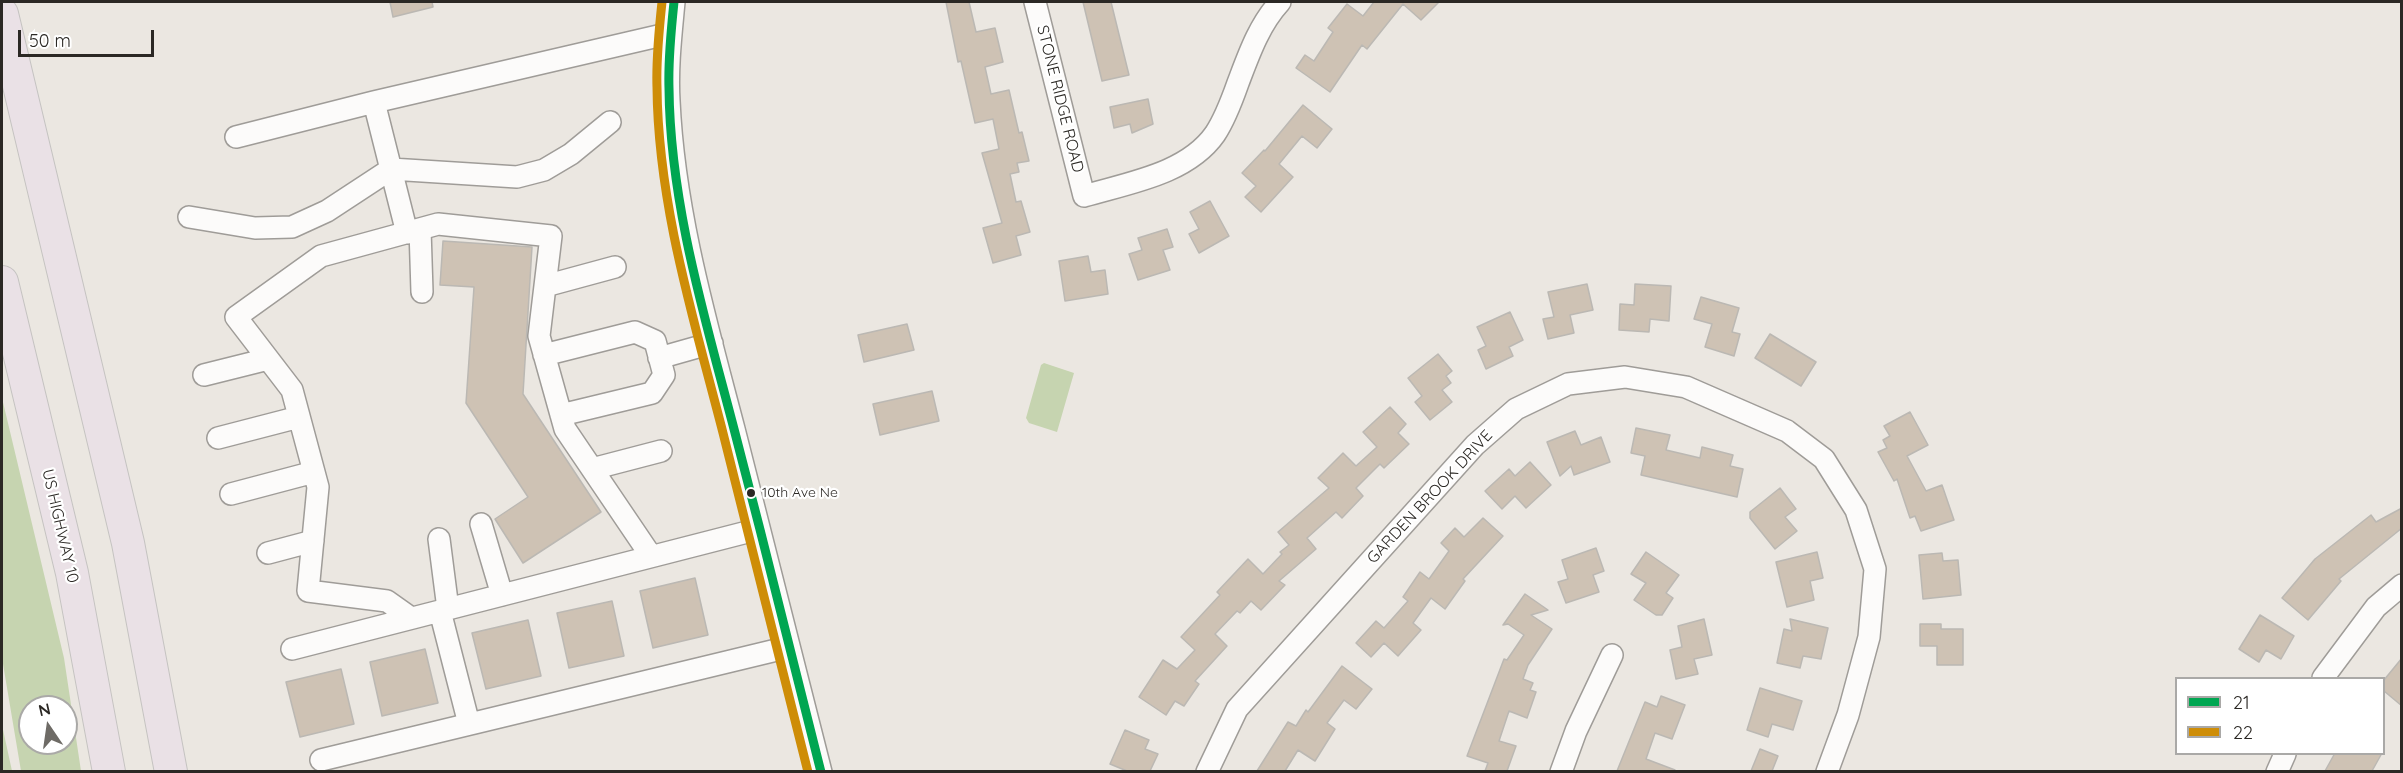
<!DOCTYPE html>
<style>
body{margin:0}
#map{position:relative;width:2403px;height:773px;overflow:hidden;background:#ebe7e1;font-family:Quicksand,sans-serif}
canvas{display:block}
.frame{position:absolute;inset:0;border:3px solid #2b2824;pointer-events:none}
.legend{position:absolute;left:2175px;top:677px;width:210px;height:78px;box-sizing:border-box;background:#fff;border:2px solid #aaa9a7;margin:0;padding:8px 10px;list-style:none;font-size:18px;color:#2b2824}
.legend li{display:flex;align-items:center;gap:12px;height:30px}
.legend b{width:30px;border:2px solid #aaa9a7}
.north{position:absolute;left:18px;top:695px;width:60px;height:60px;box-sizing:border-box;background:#fff;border:2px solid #aaa9a7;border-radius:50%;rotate:347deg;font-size:16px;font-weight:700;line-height:24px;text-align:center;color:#2b2824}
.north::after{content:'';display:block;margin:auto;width:21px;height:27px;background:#6e6b66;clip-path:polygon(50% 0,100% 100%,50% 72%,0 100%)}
.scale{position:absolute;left:18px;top:30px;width:136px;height:27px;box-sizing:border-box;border:3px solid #2b2824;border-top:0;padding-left:8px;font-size:18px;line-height:21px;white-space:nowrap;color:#2b2824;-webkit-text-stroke:4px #fff;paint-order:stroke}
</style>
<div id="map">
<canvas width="2403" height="773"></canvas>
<div class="frame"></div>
<ul class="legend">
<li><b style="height:8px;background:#00a651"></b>21</li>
<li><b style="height:8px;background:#ce8d07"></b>22</li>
</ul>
<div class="north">N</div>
<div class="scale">50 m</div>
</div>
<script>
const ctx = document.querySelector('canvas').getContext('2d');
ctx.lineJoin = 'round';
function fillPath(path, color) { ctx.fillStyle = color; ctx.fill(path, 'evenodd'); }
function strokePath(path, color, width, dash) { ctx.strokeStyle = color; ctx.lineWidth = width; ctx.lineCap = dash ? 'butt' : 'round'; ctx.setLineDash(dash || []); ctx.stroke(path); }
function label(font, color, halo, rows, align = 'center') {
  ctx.font = font + ' Quicksand,sans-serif'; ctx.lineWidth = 4.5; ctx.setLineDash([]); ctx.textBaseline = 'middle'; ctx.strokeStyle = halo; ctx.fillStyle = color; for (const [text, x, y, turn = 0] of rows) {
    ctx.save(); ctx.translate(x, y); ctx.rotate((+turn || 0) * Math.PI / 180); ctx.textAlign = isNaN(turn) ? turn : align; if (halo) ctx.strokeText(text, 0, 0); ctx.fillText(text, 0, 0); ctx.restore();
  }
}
fillPath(new Path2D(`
 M1044,363l30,10 -17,59 -28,-9 -3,-5 15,-53z
 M2,398l62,260 17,113h-60l-19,-113zM30,707h36v36h-36z
 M2,725l10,46h-10z`), '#c6d4b0');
const building = new Path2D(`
 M390,2h42l1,5 -40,10z
 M946,2h23l7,30 19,-4 8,34 -18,5 6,27 18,-4 10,43 3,-1 7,29 -12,2 2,9 -9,2 6,28 5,-1 9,31 -14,4 5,19 -28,8 -10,-35 19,-5 -20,-70 17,-4 -6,-30 -18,4 -14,-62 -3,1z
 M1083,2h28l18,73 -27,6z
 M1374,2h65l-18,18 -18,-16 -36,45 -5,-4 -32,47 -34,-24 9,-13 9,6 19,-29 -5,-4 19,-24 16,12z
 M1148,99l5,25 -21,9 -2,-9 -16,4 -4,-21z
 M1303,105l29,24 -15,19 -15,-12 -23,28 14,13 -32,35 -16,-15 11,-11 -14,-13 22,-23 1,1z
 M1210,201l19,35 -30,17 -10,-19 10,-5 -9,-17z
 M1167,229l6,18 -10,3 7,20 -32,10 -9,-26 13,-4 -4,-12z
 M443,241l89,6 -9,147 78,118 -78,51 -28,-44 33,-22 -62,-94 8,-116 -34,-2z
 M1088,256l3,16 14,-2 3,24 -43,7 -6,-40z
 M1587,284l6,26 -23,5 4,18 -26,6 -5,-20 11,-2 -6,-25z
 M1635,284l36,2 -2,35 -19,-2 -1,13 -30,-2 1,-26 14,1z
 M1701,297l38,11 -7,24 8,2 -6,22 -29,-9 7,-23 -18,-5z
 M1510,312l13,28 -14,7 4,9 -27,13 -8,-19 8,-4 -9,-19z
 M907,324l7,26 -50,12 -6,-27z
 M1770,334l46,28 -15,24 -46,-28z
 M1438,354l14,17 -6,5 5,7 -9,7 10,12 -22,18 -15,-18 7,-6 -14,-18z
 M932,391l7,30 -59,14 -7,-31z
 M1390,407l16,17 -8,9 11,11 -25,24 -4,-4 -24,24 7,8 -21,22 -6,-6 -29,26 9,11 -37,32 6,4 -24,25 -10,-9 -11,12 -3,-2 -22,23 12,12 -32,35 4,3 -15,22 -9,-5 -9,14 -27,-18 24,-37 14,9 18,-19 -14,-13 39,-42 -3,-3 31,-33 15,15 19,-20 -2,-2 9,-7 -11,-13 51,-44 -11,-10 25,-25 13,13 21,-19 -14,-15z
 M1910,412l18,33 -21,11 19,35 16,-6 12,35 -33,11 -6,-15 -5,2 -13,-39 -3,2 -16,-29 9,-4 -4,-8 7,-4 -6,-10z
 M1636,428l34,7 -4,15 34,8 2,-11 31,8 -3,11 13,3 -6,28 -96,-22 4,-19 -14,-3z
 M1575,431l6,14 20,-8 9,25 -36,13 -3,-9 -11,10 -13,-34z
 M1530,462l21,23 -25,23 -11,-12 -13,13 -17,-18 24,-22 6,7z
 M1780,488l16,21 -11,8 12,14 -22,18 -25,-31v-6z
 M2402,508v20l-63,51 2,2 -33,39 -26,-22 33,-39 56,-44 5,7z
 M1483,518l20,18 -40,43 2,2 -20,28 -14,-11 -18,25 8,7 -23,26 -14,-13 -13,14 -15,-14 20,-22 8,7 24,-27 -5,-4 17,-25 9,7 20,-28 -8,-8 14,-15 9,9z
 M1596,548l8,23 -11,4 6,17 -33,11 -8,-21 10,-3 -6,-19z
 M1646,552l33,23 -13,18 7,5 -11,17h-6l-22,-15 12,-17 -15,-9z
 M1817,552l6,26 -13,3 4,19 -27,7 -11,-45z
 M1942,553l1,8 15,-1 3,35 -38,4 -4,-44z
 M695,578l13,57 -55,13 -13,-57z
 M1525,594l23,16 -17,5 21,14 -24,36 -5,14 10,4 -3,7 6,2 -9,26 -18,-7 -10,30 17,5 -9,25h-22l3,-8 -21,-7 37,-97 3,1 17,-25 -16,-11 -5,1z
 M612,601l12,55 -55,12 -12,-55z
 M2260,615l34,21 -13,23 -15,-9 -7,12 -20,-13z
 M1704,619l8,36 -18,4 4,15 -22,5 -6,-29 12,-3 -4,-21z
 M1790,619l38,9 -7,31 -18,-3 -3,12 -23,-5 7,-34 8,2z
 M528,620l13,56 -55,13 -14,-56z
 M1920,624h21v5h22v36h-26v-19h-17z
 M425,649l13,54 -56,13 -12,-54z
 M2402,658v48l-18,-15v-11z
 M1342,666l30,23 -16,20 -12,-9 -17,23 8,6 -20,32 -17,-11 -13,21h-28l31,-49 8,4 10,-16 2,2z
 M341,669l13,55 -54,13 -14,-55z
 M1760,688l42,13 -9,29 -21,-6 -4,13 -21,-7z
 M1661,696l24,9 -13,34 -17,-6 -9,26 29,11 -1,1h-57l28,-69 12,5z
 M1125,730l24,10 -4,9 13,5 -8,17h-23l-17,-7z
 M1760,749l18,7 -6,15h-21z
 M2335,753h47l-10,18h-47z`);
fillPath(building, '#cec2b4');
strokePath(building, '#bbb8b3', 1.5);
const minor = new Path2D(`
 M674,2c-3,32 -7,66 -5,99 5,111 37,221 65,328 29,114 58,228 87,343
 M1035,2l49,194c44,-13 103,-22 131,-62 10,-15 17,-34 23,-51 11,-29 21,-58 42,-81
 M374,102l33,131
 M236,137l138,-35 297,-69
 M189,217l66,11 37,-1 35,-16 64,-42 126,8 27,-7 27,-16 39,-32
 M420,229l2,63
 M545,286l70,-19
 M544,355l91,-23 20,9 9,34 -12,18 -91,22
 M659,358l53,-15
 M204,375l64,-16
 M218,438l81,-21
 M592,469l69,-18
 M231,494l83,-22
 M481,524l21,71
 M439,539l9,70
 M268,553l45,-12
 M440,611l29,113
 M411,618l-24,-17 -79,-10 10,-104 -26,-97 -56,-73 85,-61 117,-32 113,12 -12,100 26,93 86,127
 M292,649l467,-120
 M2323,678l53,-71 26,-22
 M321,760l468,-113
 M1207,772l30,-63 238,-264 41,-36 52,-25 57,-7 61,10 101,44 37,28 32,51 19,59 -6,68 -21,78 -21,57
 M1561,772l15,-41 36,-76
 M2277,772l8,-18`);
const highway = new Path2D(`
 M2,14l126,529 43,229
 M2,282l70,291 37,199`);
strokePath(minor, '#9f9c98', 24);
strokePath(highway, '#c5c3c1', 34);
strokePath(minor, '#fcfbfa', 21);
strokePath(highway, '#eae1e6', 32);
strokePath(new Path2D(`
 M674,2c-3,29 -6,57 -5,86 1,116 36,230 65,341 30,114 58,228 87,343`), '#00a651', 9);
strokePath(new Path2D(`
 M662,2c-3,28 -6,57 -5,85 1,118 37,233 66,346 29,113 57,226 85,339`), '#ce8d07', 9);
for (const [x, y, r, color] of [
 [751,493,5,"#2b2824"]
]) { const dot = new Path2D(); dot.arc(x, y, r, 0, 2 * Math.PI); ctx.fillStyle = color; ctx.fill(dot); strokePath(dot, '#fff', 2); }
label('14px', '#2b2824', '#fff', [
 ["10th Ave Ne",762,493]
], 'left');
label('16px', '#2b2824', '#fff', [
 ["STONE RIDGE ROAD",1060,99,76],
 ["GARDEN BROOK DRIVE",1430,497,-47],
 ["US HIGHWAY 10",60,526,77]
]);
</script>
